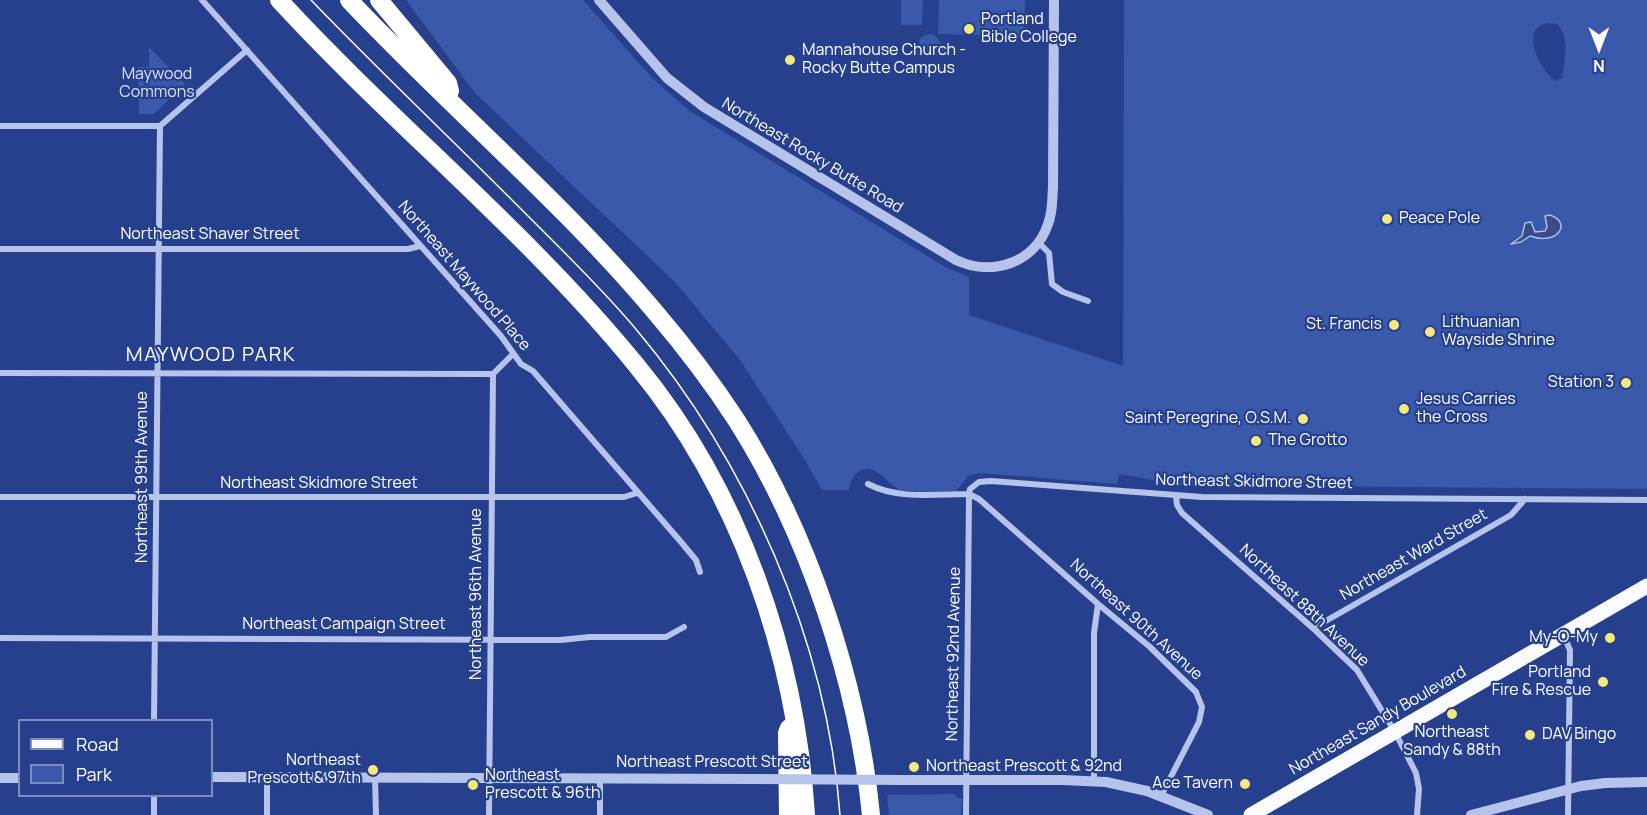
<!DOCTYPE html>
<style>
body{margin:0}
#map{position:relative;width:1647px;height:815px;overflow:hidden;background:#26408e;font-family:Manrope,sans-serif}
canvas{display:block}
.legend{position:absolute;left:18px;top:719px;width:195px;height:78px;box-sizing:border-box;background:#26408e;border:2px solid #7d8cbb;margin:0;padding:8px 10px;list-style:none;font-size:18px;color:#fff}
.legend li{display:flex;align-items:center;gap:12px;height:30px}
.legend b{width:30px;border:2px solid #7d8cbb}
.north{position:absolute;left:1569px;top:18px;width:60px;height:60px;-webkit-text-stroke:4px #26408e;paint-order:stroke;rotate:180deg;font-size:16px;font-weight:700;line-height:24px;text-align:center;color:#fff}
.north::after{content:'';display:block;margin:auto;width:21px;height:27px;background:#fff;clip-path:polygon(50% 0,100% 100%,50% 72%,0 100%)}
</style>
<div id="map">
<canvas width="1647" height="815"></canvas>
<ul class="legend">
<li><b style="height:8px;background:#fafbff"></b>Road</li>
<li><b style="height:16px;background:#3a59ab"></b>Park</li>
</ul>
<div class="north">N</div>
</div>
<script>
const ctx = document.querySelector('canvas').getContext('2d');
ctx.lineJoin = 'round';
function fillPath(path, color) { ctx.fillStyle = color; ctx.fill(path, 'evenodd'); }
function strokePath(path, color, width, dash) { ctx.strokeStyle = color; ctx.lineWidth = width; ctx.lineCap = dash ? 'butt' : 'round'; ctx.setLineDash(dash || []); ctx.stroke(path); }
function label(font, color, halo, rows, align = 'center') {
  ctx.font = font + ' Manrope,sans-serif'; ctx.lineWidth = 4.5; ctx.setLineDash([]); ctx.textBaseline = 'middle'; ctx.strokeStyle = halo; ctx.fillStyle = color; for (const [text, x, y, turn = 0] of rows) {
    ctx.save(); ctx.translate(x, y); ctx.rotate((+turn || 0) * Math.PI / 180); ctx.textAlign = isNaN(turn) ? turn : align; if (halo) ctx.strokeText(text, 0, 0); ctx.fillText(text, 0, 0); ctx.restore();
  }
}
fillPath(new Path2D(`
 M406,0h177l70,79 38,33 256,156 22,9v38l154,51 1,-366h523v489l-467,-4 -61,-11 -2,10 -137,-11 -12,3 -12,15c-11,0 -48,2 -56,-1 -14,-6 -26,-32 -44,-16 -5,5 -6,9 -7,16h-27l-17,-30 -65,-100 -65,-78 -200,-189zM1548,23l9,1c13,13 8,37 5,54l-6,3c-16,-10 -38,-54 -8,-58z
 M901,0h22l-1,25h-21z
 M939,0h86l-1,36 -86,-2z
 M931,34c6,1 13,13 13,19h-23l-2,-13 3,-4z
 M149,47l36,37 -31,30h-15l-1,-47h11z
 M954,794l4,4h4l-1,17h-72l-2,-20z`), '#3a59ab');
const water = new Path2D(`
 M1550,215c23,8 7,31 -20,21l-9,6 -10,2 11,-8 3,-13 6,-1 4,10 10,-1 2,-4 -2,-11z`);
fillPath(water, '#394c86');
strokePath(water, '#aabdec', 1.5);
strokePath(new Path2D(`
 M202,0l299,336 20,28 12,7 148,171 15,18 4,12
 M0,126h160l87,-76
 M1039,243l10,10 3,31 11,8 25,9
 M0,249h408l12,-3
 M0,373l493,1 20,-20
 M868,484c31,16 68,10 101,10l10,5 119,105 52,43 46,45 6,15 -3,15 -38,74
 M1176,496l1,9 5,8 133,117 42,40 38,62 21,41 3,16 -2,26
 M0,497h624l13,-4
 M1315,630l9,-8 187,-107 14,-16
 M1563,634l7,16 -2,165
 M0,638l560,2 30,-3h76l18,-10
 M154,720l6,-594
 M375,777l1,38
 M600,778v37
 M1094,781v-148l4,-29
 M154,796v19
 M267,815v-38
 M489,815l4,-441
 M966,815l3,-321 1,-5 9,-7 12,-1 211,16 445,3`), '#b6c4eb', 6);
strokePath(new Path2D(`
 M599,0l68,78 37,29 252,153c36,17 79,3 92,-36 5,-12 4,-25 5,-37l1,-187
 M212,777l542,2
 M0,778h20
 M904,780h158l44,2 41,9 61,24
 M1471,815l110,-29 24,-3 42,-1`), '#b6c4eb', 10);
strokePath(new Path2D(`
 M1251,815l396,-229`), '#fafbff', 15);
strokePath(new Path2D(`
 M279,0c116,126 250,233 358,366 103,125 159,289 169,449
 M349,0c100,106 213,201 307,313 29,34 57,71 81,108 71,112 121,262 134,394
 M379,0l69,83 2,8
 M788,815l-1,-82 2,-5`), '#fff', 18);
strokePath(new Path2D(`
 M311,0c73,76 150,148 224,223 34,34 69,68 100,105 112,133 192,312 205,487`), '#fff', 1.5);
strokePath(new Path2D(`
 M754,779l150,1`), '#b6c4eb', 10);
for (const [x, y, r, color] of [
 [969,29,6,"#f4e77b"],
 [790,60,6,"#f4e77b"],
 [1387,219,6,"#f4e77b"],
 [1394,325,6,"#f4e77b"],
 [1430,332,6,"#f4e77b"],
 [1626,383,6,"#f4e77b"],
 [1404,409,6,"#f4e77b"],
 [1303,419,6,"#f4e77b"],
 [1256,441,6,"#f4e77b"],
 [1610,638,6,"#f4e77b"],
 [1603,682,6,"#f4e77b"],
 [1452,714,6,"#f4e77b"],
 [1530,735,6,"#f4e77b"],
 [914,767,6,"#f4e77b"],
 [373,770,6,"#f4e77b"],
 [1245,784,6,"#f4e77b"],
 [473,785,6,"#f4e77b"]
]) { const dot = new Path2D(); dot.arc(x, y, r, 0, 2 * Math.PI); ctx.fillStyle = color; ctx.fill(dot); strokePath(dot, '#26408e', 2); }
label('16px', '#fff', '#26408e', [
 ["Portland",981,20],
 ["Bible College",981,38],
 ["Mannahouse Church -",802,51],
 ["Rocky Butte Campus",802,69],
 ["Peace Pole",1399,219],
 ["Lithuanian",1442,323],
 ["Wayside Shrine",1442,341],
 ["St. Francis",1382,325,"right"],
 ["Station 3",1614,383,"right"],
 ["Jesus Carries",1416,400],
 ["the Cross",1416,418],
 ["Saint Peregrine, O.S.M.",1291,419,"right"],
 ["The Grotto",1268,441],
 ["My-O-My",1598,638,"right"],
 ["Portland",1591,673,"right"],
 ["Fire & Rescue",1591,691,"right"],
 ["Northeast",1452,733,"center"],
 ["Sandy & 88th",1452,751,"center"],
 ["DAV Bingo",1542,735],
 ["Northeast",361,761,"right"],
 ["Prescott & 97th",361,779,"right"],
 ["Northeast Prescott & 92nd",926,767],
 ["Northeast",485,776],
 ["Prescott & 96th",485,794],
 ["Ace Tavern",1233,784,"right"]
], 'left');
label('16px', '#dbe3f8', '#26408e', [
 ["Maywood",157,75],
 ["Commons",157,93]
]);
label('16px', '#fff', '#26408e', [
 ["Northeast Rocky Butte Road",812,156,31],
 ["Northeast Shaver Street",210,235],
 ["Northeast Maywood Place",464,276,49],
 ["Northeast 99th Avenue",143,477,-90],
 ["Northeast Skidmore Street",1254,482,1],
 ["Northeast Skidmore Street",319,484],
 ["Northeast Ward Street",1414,555,-30],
 ["Northeast 96th Avenue",477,594,-90],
 ["Northeast 88th Avenue",1304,606,43],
 ["Northeast 90th Avenue",1136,620,42],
 ["Northeast Campaign Street",344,625],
 ["Northeast 92nd Avenue",954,654,-89],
 ["Northeast Sandy Boulevard",1378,721,-30],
 ["Northeast Prescott Street",712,763]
]);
ctx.letterSpacing = '1.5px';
label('20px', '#fff', '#26408e', [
 ["MAYWOOD PARK",211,355]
]);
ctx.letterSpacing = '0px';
</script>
